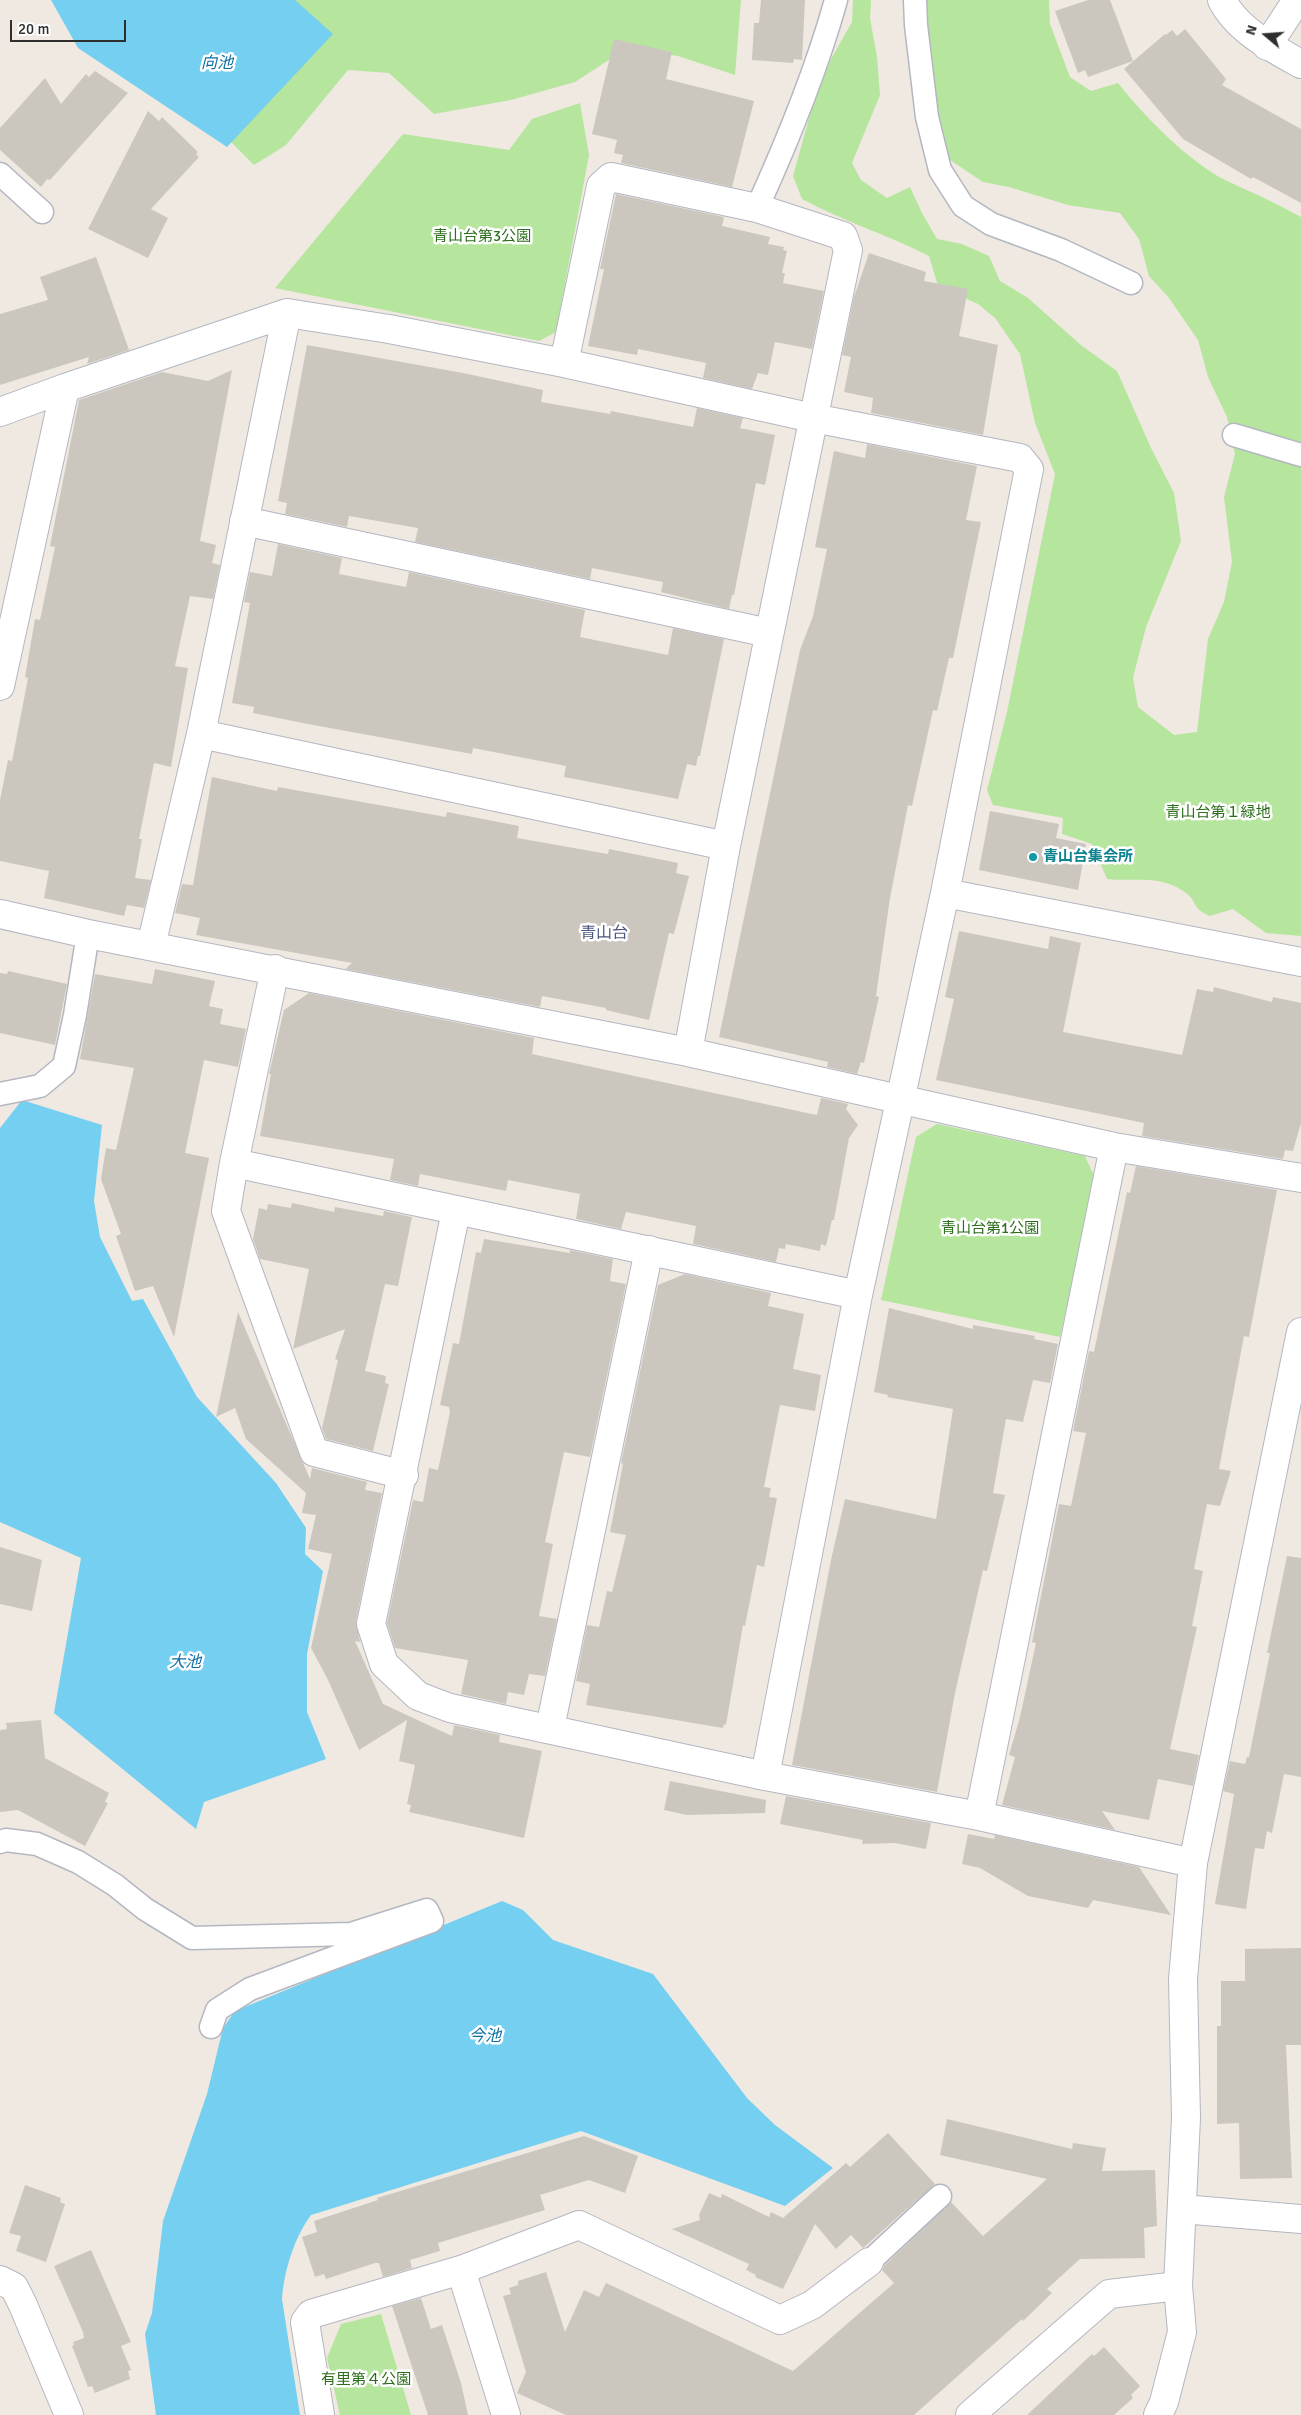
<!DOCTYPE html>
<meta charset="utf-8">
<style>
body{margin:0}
#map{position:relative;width:1301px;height:2415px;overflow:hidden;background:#efe9e1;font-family:Signika,sans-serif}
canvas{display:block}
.north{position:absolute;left:1241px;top:10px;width:50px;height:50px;-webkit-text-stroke:4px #fff;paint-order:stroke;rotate:288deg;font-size:14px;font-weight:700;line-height:20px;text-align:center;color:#2e2e2e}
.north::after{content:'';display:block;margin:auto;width:18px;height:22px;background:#2e2e2e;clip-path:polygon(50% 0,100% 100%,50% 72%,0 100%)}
.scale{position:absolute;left:10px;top:20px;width:116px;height:22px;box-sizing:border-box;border:2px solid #2e2e2e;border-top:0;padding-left:6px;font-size:15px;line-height:18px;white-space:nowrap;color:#2e2e2e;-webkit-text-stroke:4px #fff;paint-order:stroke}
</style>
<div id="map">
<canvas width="1301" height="2415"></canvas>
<div class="north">N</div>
<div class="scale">20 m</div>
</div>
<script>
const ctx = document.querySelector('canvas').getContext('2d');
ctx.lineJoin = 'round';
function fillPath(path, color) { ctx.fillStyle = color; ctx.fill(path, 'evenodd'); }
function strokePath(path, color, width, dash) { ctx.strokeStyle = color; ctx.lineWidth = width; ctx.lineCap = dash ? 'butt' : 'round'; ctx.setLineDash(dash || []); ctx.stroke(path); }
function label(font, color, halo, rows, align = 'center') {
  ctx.font = font + ' Signika,"Noto Sans JP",sans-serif'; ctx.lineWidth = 5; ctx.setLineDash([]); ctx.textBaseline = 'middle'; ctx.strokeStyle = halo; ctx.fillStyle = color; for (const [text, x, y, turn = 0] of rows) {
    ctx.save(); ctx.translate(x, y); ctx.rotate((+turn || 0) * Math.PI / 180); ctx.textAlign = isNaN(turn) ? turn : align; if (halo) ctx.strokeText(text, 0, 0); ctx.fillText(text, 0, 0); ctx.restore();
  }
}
fillPath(new Path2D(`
 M216,0h525l-6,75 -57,-19 -51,-8 -52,34 -64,18 -77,14 -45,-41 -41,-3 -62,75 -32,20 -23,-23z
 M853,0h18l-1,18 7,39 3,38 -28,68 9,17 26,18 23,-11 12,26 15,26 25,5 27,12 11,25 28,17 54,48 35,25 34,77 23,45 7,48 -35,86 -13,51 5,29 36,28 23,-3 11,-93 16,-37 8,-40 -8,-65 11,-43 -8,-37 -19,-40 -10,-37 -29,-42 -20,-22 -10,-37 -19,-26 -52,-8 -59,-18 -26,-5 -39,-26 -8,-33 -12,-123h125l1,24 20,53 21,14 27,-8c25,32 70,78 107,97 26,12 51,23 76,37v719l-35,-3 -33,-24 -23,7c-19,-8 -12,-14 -24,-23 -25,-19 -50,-11 -79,-14l-15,-35 -30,-10 1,-16 -70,-13 -6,-15 20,-78 48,-238 -20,-51 -15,-69 -25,-36 -17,-14 -40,-18 -9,-30c-41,-21 -86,-35 -127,-57l-9,-23 20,-72 18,-45 21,-37z
 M580,103l9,52 -33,177 -17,9 -264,-53 128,-154 106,16 23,-31z
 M937,1124l148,32 10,22 -35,159 -179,-37 35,-163z
 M381,2314l30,101h-71l-13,-57 14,-34z`), '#b6e59e');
fillPath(new Path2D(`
 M51,0h244l38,34 -106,113 -149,-99z
 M22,1100l80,25 -8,76 6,36 32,64 11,-2 54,98 79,86 30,45 -1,26 18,17 -16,83v58l19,47 -122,43 -8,27 -142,-116 27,-155 -81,-36v-394z
 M502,1901l21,9 30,30 100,34 94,124 28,27 58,43 -48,38 -204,-75 -270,84c-17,23 -27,56 -29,84l18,116h-144l-11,-81 7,-21 11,-92 44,-127 16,-66 12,-17z`), '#75cff0');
fillPath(new Path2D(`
 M761,0h44l-3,60 -8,-1 -1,4 -41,-3 2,-37h5z
 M1088,0h22l23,61 -45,16 -3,-7 -7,3 -23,-62z
 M1185,29l41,50 -4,6 79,44v74l-48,-26 -2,2 -68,-40 -59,-70 41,-35 1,1 6,-5 5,6z
 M614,39l58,13 -6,27 88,22 -22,86 -111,-24 2,-8 -9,-2 3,-13 -25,-6z
 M95,71l33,22 -78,87 -3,-1 -6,8 -41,-37v-22l45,-50 16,26 25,-30 3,3z
 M148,111l11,10 3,-4 36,35 -2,2 3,3 -48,52 17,9 -20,40 -60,-29z
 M616,194l108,23 -2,9 48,11 -2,7 16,3 -1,3 4,1 -5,22h3l-2,10 41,8 -12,58 -37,-7 -7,33 -10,-2 -6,16 -49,-11 3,-15 -68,-14 -1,6 -49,-9 16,-77h-4z
 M869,253l57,19 -2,9 44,8 -9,47 39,9 -15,90 -112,-22 2,-15 -29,-6 7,-35 -9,-2 12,-58z
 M96,257l33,93 -42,14 2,-7 -89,28v-71l48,-14 -8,-23z
 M307,345l156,28 80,17 -2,12 69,12 1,-3 82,16 4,-19 46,10 -3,10 35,7 -10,50 -9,-2 -22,112h-2l-3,14 -68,-17 2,-10 -71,-14 -2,11 -175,-37 3,-14 -69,-12 -2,11 -62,-13 2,-11 -9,-2z
 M232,370l-32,171 16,4 -4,18 8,2 -7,34 -23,-3 -15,70 13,2 -17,99 -17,-4 -15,76h3l-7,39 16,2 -7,28 -17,-3 -3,11 -80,-18 5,-27 -49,-10v-61l8,-40 4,1 16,-83 -3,-1 10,-58 5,1 15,-73 -5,-1 29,-146 83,-28 46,9z
 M867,444l110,22 -11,54 15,2 -28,136h-4l-12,53 -4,-1 -21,96 -4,-1 -18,93 -14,98 3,1 -15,66 -3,-1 -4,12 -30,-7 1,-5 -109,-25 81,-387 13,-34 14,-67 -12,-2 19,-96 31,7z
 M278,544l64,14 -3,16 67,13 3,-15 176,38 -5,27 88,18 5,-27 51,11 -24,117h-2l-2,10 -9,-2 -9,35 -114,-22 2,-11 -93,-18 -1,6 -164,-30 -55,-11 1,-6 -22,-4 18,-100 -6,-1 6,-30 22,4z
 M212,777l65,14 1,-4 168,30 1,-5 72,14 -2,12 91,16 1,-5 69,14 -2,10 13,3 -15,58 -5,-1 -20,87 -43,-10v-2l-64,-12 -2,11 -195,-38 7,-6 -156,-28 4,-17 -25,-5 7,-29 11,1z
 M990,811l69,13 -3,14 30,6 -8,46 -99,-20z
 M959,931l89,18 2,-13 31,7 -18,89 119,23 15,-66 16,3 1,-5 58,15 1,-5 28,6v120l-8,28 -8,-1 -2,9 -141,-23 2,-13 -208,-43 18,-81 -9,-2z
 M155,969l60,12 -6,25 14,3 -3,15 26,5 -8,38 -34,-7 -19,93 24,5 -35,179 -21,-51 -18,5 -19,-55 5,-2 -20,-55 5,-31 10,2 18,-82 -54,-9 15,-85 57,10z
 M8,971l59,13 -12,61 -55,-12v-60l7,1z
 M309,993l225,45 -2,16 275,59 10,2 4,-17 27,6 -2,5 12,16 -9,13 -15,82h-2l-6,26 -5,-2 -1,7 -34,-7 -1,5 -6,-1 -3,14 -83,-18 3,-18 -70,-14 -5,17 -45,-10 4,-25 -72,-14 -2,11 -86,-17 -2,12 -28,-6 4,-21 -134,-23 11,-62h-2l15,-64z
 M1136,1166l141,24 -28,147 -5,-1 -25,133 12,2 -11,35 -13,-2 -13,65 9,2 -11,55 5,1 -27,122 29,6 -6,31 -35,-7 -9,41 -47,-9 13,19 -113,-25 13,-48 -6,-2 11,-38 16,-74 -4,-1 27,-138 12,2 15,-73 -13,-2 16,-80 5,1 33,-160 3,1z
 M292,1203l42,9 1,-5 48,9 1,-5 28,6 -14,69 -13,-2 -20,87 21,5 -1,7 4,1 -16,67 -47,-12 -4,-11 16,-68 -3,-1 10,-30 -52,20 16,-80 -49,-10 -7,-20 6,-31 8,2 1,-6 23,4z
 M484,1239l86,14v-3l43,9 -3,22 16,3 -36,173 -26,-5 -19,90 8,2 -14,72 18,3 -12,57 -16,-2 -5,21 -16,-3 -2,12 -45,-10 7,-34 -73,-12 -8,-25 26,-123 10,2 6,-34 9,2 12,-58 -1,-5 -9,-2 13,-62 6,1 17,-92 5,1z
 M685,1274l86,19 -3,13 36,8 -11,55 28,6 -6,36 -35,-6 -16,82 7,1 -2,9 8,1 -13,69 -7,-2 -12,61 -2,-1 -17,100 -2,-1 -1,4 -137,-23 4,-21 -14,-3 11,-56 12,2 8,-36 5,1 14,-57 -16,-3 13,-68 -2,-1 37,-178z
 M889,1308l84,21v-4l62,11 -1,3 24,5 -8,39 -17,-3 -10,42 -17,-3 -13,74 12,2 -18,76 -4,-1 -28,123 -18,99 -145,-27 39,-205 14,-61 91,20 17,-110 -66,-12 1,-2 -14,-3z
 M238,1312l72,167 2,-11 55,14 -2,8 17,3 -26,128 4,21 -5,-1 28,63 69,32 2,-11 46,10 -1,7 43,9 -18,87 -115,-26 2,-7 -4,-1 8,-39 -16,-4 8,-41 -48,30 -31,-70 -17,-32 21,-94 -24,-5 8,-34 -14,-2 4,-20 -60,-54 -11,-31 -19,9z
 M0,1547l42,13 -10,51 -32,-7z
 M1287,1556l14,2v219l-17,-3 -12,59 -5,-2 -3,18 -9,-1 -9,61 -31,-5 19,-110 -11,-3 7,-30 15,3 2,-7h2l21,-104h-3z
 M41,1720l4,38 64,35 -4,9 3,1 -23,43 -67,-36 -18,2v-82l7,-1 -1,-6z
 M670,1781l96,19 -1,13 -78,2 -23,-5z
 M786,1796l145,27 -5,26 -31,-6 -33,1 1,-4 -83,-16z
 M968,1834l26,5 1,-4 144,32 32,48 -78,-15 -5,8 -60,-12 -48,-28 -18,-4z
 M1301,1948v97h-15l6,133 -52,1 -1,-56 -22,1v-98h4v-45h24v-32z
 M947,2119l125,30 1,-6 33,5 -4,23 53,-1 2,56 -13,2 1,30 -65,1 -33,30 5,4 -29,28 -1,-2 -108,96h-348l-49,-22 9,-21 -23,-76 8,-2 -2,-6 9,-3v-4l28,-9 19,60 19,-42 15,7 7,-14 187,88 101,-88 -12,-13 2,-4 67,-64 32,34 64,-57 -107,-24z
 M888,2133l47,51 -72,64 -12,-13 -15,14 -21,-25 -32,65 -28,-12 1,-2 -10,-5 3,-6 -77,-35 28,-9 -1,-5 10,-22 12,5 1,-4 47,23 2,-5 12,6 63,-55 4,4z
 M584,2136l54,20 -13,37 -36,-13 -49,15 5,15 -107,33 2,8 -30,9 2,8 -29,9 -4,-14h-4l-49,16 -2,-5 -9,3 -13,-40 15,-5 -3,-11 64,-21 -1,-2z
 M25,2185l36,13 -1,4 5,2 -19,58 -30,-11 5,-15 -12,-3z
 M91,2250l40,92 -10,4 10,24 -3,1 2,8 -35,14 -3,-7 -4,1 -16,-41 2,-1 -1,-3 11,-4 -1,-6 -29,-66z
 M421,2298l10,31 11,-4 19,58 7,32h-40l-36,-109z
 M1104,2347l36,39 -9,9 2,3 -19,17h-87l65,-61 2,2z`), '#cbc7bf');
const service = new Path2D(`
 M915,0l1,25 11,92 13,53 23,36 28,18 70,26 70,33
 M0,174l42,38
 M757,208c31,-68 59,-136 79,-208
 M1234,435l67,20
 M0,1094l40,-8 24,-20 11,-51 13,-81
 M0,1842l6,-2 31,4 41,18 37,23 30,24 47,29 159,-4 76,-24 5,11 -182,68 -33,21 -6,17
 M869,2262l71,-66`);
const minor = new Path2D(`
 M1267,46l30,-46
 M564,363l37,-177 10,-9 146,31 86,28 5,14 -122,596 -38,206
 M0,412l65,-24 222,-75 102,16 175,34 249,55 207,40 9,11 -84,424 -87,402 -93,481
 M244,521l525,112
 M0,686l65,-298
 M201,734l525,112
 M945,893l356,69
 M0,914l88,20 600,118 426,95 187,31
 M151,946l50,-212 86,-421
 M275,969l-41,194 -8,48 88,241 90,23
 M234,1163l624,132
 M456,1211l-85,413 13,40 34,32 32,12 315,68 214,40 214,47 -10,116 3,139 -8,168 4,46 -18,70 -6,13
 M550,1728l99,-478
 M979,1816l135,-669
 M1182,2209l119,10
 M461,2270l45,145
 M0,2280l14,7 9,18 46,110
 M320,2415l-15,-93 6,-8 150,-44 118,-45 201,95 32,-15 57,-43
 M970,2415l139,-121 69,-8`);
const tertiary = new Path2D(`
 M1222,0c15,30 50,48 79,64
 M1193,1863l108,-531`);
strokePath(service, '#b4b7c1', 25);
strokePath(minor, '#b4b7c1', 30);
strokePath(tertiary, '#b4b7c1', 30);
strokePath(service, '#fff', 22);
strokePath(minor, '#fff', 28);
strokePath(tertiary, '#fff', 28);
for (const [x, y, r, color] of [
 [1033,857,5,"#0f9aa8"]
]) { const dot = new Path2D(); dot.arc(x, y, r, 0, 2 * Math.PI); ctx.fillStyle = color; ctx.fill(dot); strokePath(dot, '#fff', 2); }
label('15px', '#2c6e1b', '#fff', [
 ["青山台第3公園",482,237],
 ["青山台第１緑地",1218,813],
 ["青山台第1公園",990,1229],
 ["有里第４公園",366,2380]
]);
label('bold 15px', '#0d838f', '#fff', [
 ["青山台集会所",1043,857]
], 'left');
label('italic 16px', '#0d6fa3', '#fff', [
 ["向池",217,64],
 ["大池",185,1663],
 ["今池",485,2037]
]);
label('16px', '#4d5680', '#fff', [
 ["青山台",604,934]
]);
</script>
